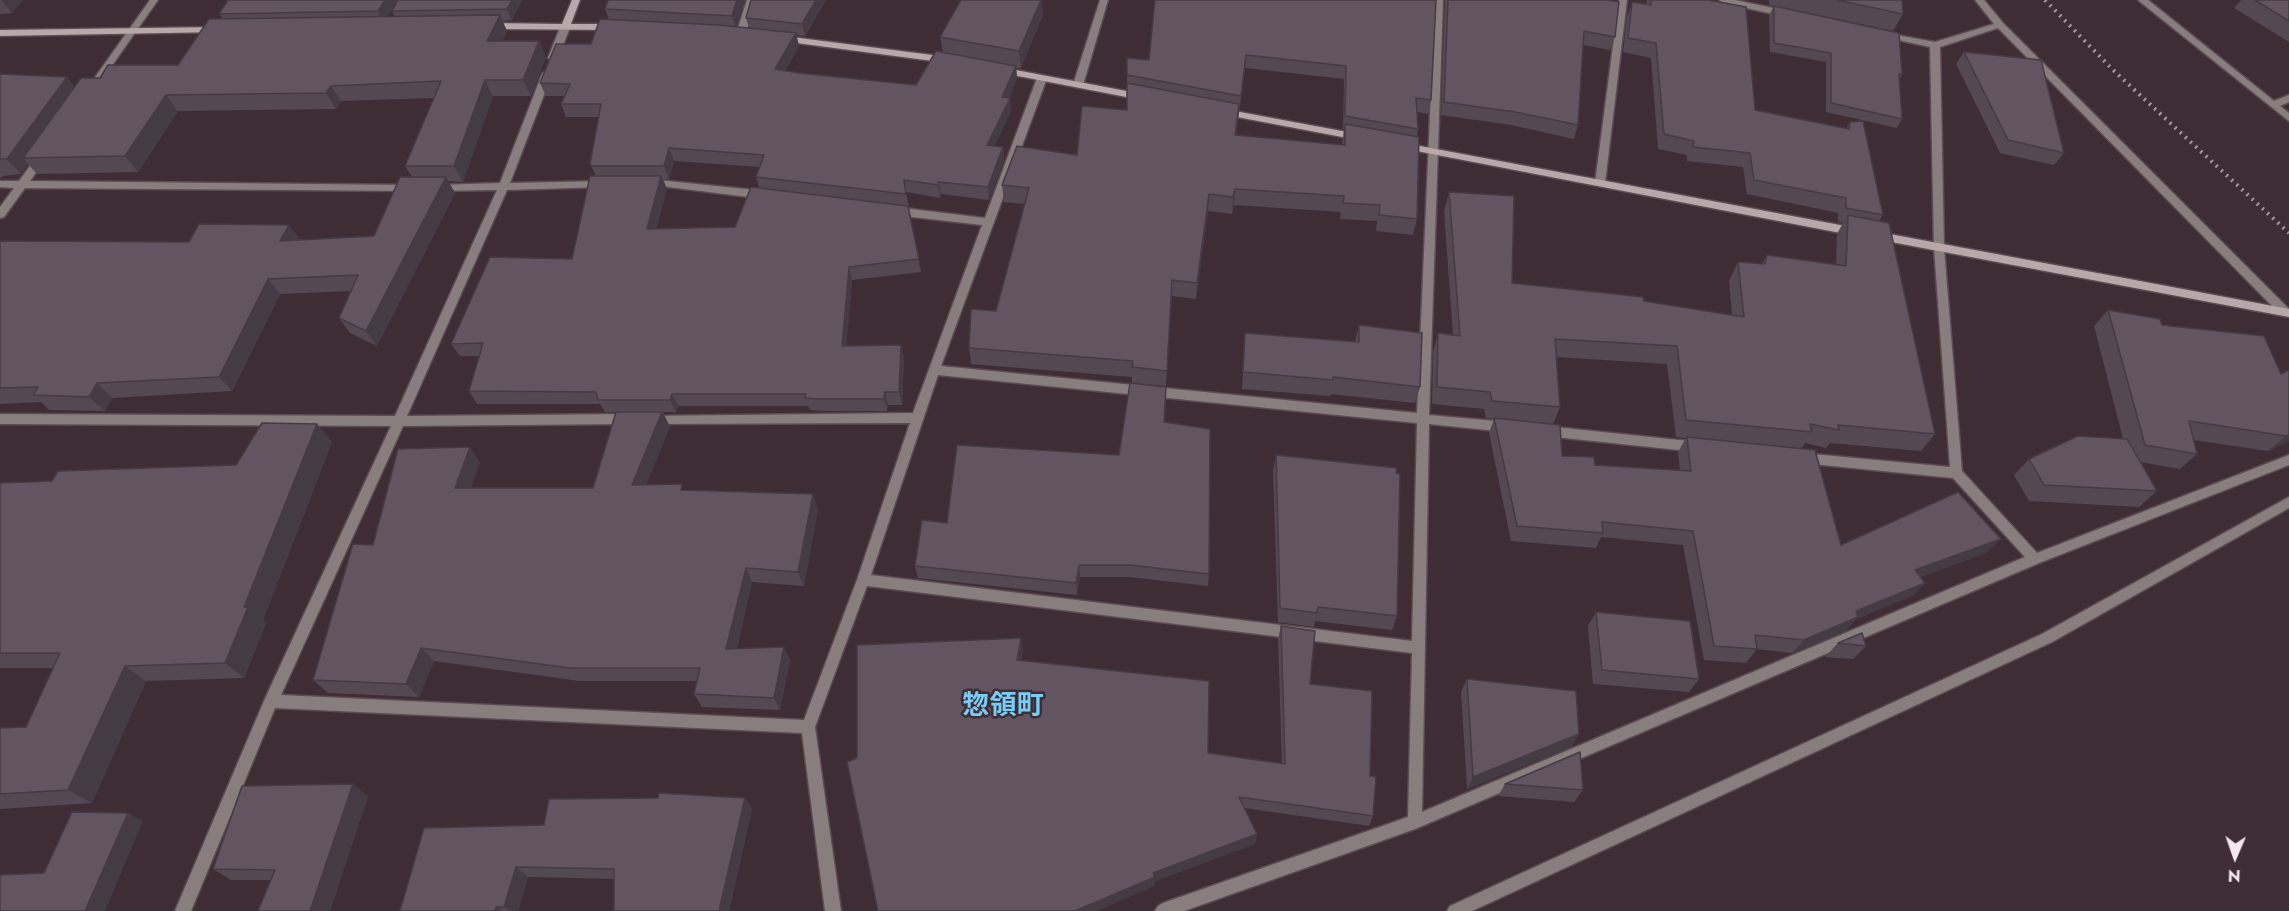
<!DOCTYPE html>
<meta charset="utf-8">
<style>
body{margin:0}
#map{position:relative;width:2289px;height:911px;overflow:hidden;background:#3e2d34;font-family:Jost,sans-serif}
canvas{display:block}
.north{position:absolute;left:2205px;top:827px;width:60px;height:60px;-webkit-text-stroke:4px #3e2d34;paint-order:stroke;rotate:182deg;font-size:16px;font-weight:700;line-height:24px;text-align:center;color:#f4e8ed}
.north::after{content:'';display:block;margin:auto;width:21px;height:27px;background:#f4e8ed;clip-path:polygon(50% 0,100% 100%,50% 72%,0 100%)}
</style>
<div id="map">
<canvas width="2289" height="911"></canvas>
<div class="north">N</div>
</div>
<script>
const ctx = document.querySelector('canvas').getContext('2d');
ctx.lineJoin = 'round';
function strokePath(path, color, width, dash) { ctx.strokeStyle = color; ctx.lineWidth = width; ctx.lineCap = dash ? 'butt' : 'round'; ctx.setLineDash(dash || []); ctx.stroke(path); }
function fillPath(path, color) { ctx.fillStyle = color; ctx.fill(path, 'evenodd'); }
function label(font, color, halo, rows, align = 'center') {
  ctx.font = font + ' Jost,"Noto Sans JP",sans-serif'; ctx.lineWidth = 5; ctx.setLineDash([]); ctx.textBaseline = 'middle'; ctx.strokeStyle = halo; ctx.fillStyle = color; for (const [text, x, y, turn = 0] of rows) {
    ctx.save(); ctx.translate(x, y); ctx.rotate((+turn || 0) * Math.PI / 180); ctx.textAlign = isNaN(turn) ? turn : align; if (halo) ctx.strokeText(text, 0, 0); ctx.fillText(text, 0, 0); ctx.restore();
  }
}
const street = new Path2D(`
 M150,0h8l-66,94h-6v-4z
 M747,0h8l-9,34 -5,3 -5,-3z
 M1100,0h8l-25,85 -2,2h-6l-2,-2z
 M1435,0h8l-14,415 78,7 4,2 2,3 -2,3 -4,2 -78,-8 -7,388 603,-255 -72,-79 -151,-15 -4,-2 -2,-3 2,-3 4,-2 148,14 -16,-219 -4,-201 -50,-11v-4l55,10 59,-18 -19,-24h9l19,23 286,286v6h-8l-283,-287 -58,19 4,201 18,223 75,82 252,-98v10l-250,98 -624,266 -231,82h-29l3,-5 5,-3 245,-86 4,-164 -545,-67 -52,141 26,184h-16l-23,-178 -527,-25 -84,203h-16l89,-210 127,-275 -391,-2v-10l395,2 102,-226 -59,1 -5,-3 5,-3 62,-2 42,-109 2,-2h6l2,2 -42,109 94,-2 5,3 -5,3 -97,3 -100,226 222,-2 4,2 2,3 -2,3 -4,2 -226,2 -122,269 523,25 53,-140 53,-157 -261,1 -4,-2 -2,-3 2,-3 268,-3 69,-188 -87,-10 -5,-4 5,-4 90,11 52,-140 5,-3 5,3 -106,288 476,47zM938,375l479,48 -5,218 -541,-66z
 M1619,0h8l-22,183 -5,3 -5,-3z
 M1719,0h16l52,11 4,3 -4,3 -64,-14z
 M2138,0h10l126,101 15,-6v7l-9,4 9,7v8z
 M566,22l5,3 -13,33 -5,3 -3,-1 -2,-2 13,-33z
 M42,154l5,3 -17,24 382,4 5,3 -5,3 -387,-3 -21,29 -4,1v-11l14,-19 -14,-1v-6h19l19,-26z
 M648,179l117,12 5,4 -5,4 -121,-15v-4z
 M1545,426l153,16 4,2 2,3 -2,3 -4,2 -153,-16 -4,-2 -2,-3 2,-3z
 M2289,497v11l-237,134 -580,269h-25l3,-5 592,-272z`);
const secondary = new Path2D(`
 M572,0h8l-9,24h43l5,3 -5,3 -124,-1 -5,-3 5,-3 72,1z
 M218,27l5,3 -2,2 -221,4v-6z
 M784,36l164,21 5,3 -5,3 -167,-22v-4z
 M1000,67l142,27 5,3 -5,3 -145,-28 -2,-2z
 M1224,109l134,25 5,3 -5,3 -137,-26v-4z
 M1404,143l452,85 5,4 -5,4 -455,-88v-4z
 M1879,232l410,77v8l-414,-78 -1,-3z`);
strokePath(street, '#5b4b52', 3);
strokePath(secondary, '#5b4b52', 3);
fillPath(street, '#887e7e');
fillPath(secondary, '#b8a8a9');
strokePath(new Path2D(`
 M2045,0l68,70 176,163`), '#a6989e', 4, [2, 5]);
fillPath(new Path2D(`
 M0,0h23l-11,13 -12,1z
 M228,0h294l-10,20 -10,1 5,10 -5,10h37l7,16 -15,39h-38l-30,86 -15,-1 7,12 -78,153 -27,-13 -11,-15 12,-27 -71,3 -48,97 -120,7 -7,13 -56,-1 -8,-8 -41,2v-163l189,1 100,-17 11,15 74,-4 38,-59 -7,-11 29,-68 -93,3 -5,8 -158,2 -40,61 -101,2 -9,-10 -7,10 -18,2 -3,2v-104l75,13 25,-9 78,-13 45,-46 -4,-5zM396,4l-4,7 3,6h-8z
 M745,0l-9,27 13,1 -3,-10 5,-18h75l-21,36 -9,-1 3,11 -14,25 131,14 27,-33 -3,-15 103,-22 -22,53h-5l1,10 -8,20h1l1,13 -17,35 9,1 1,13 -15,40 -48,-6 -1,4 -34,-6 15,80 -69,8 -6,66 55,-1 3,13 -2,47h-14l-1,6h-64l-13,-1 -2,-4h-130l-2,6h-13l7,15 -24,58 172,24 -14,77 -52,-4 -15,67 47,-2 6,13 -10,50 -78,-3 -8,-13 3,-13h-117l-146,-20 -15,36 -91,-4 -15,-13 60,-135 107,-83 -9,26h122l23,-76h-11l-5,-8h-123l-8,-13 10,-35h-19l-9,-12 121,-85 24,-83 -6,-12 9,-47h-33l-5,-13 3,-8h-18l-6,-13 51,-39 18,-24 -4,-11zM674,161l86,6 -4,10 3,11 -24,39 -79,2 11,-40 -4,-10h6z
 M1436,0l-5,100 -3,14 -11,-2 1,17 -1,8v82l-4,16 -37,-4 1,-10 -37,-2 1,-7 -107,-7 -2,9 -24,-3 -12,88 -24,-3 -6,90 -34,-3v-6l-161,-13 -2,-16 27,-37 29,-107 -21,-2 -2,-17 75,-30 50,-45v-52l22,2zM1245,68l99,11 -1,50h1l-2,16 -106,-10z
 M1445,0h163l7,37 -5,13 -27,-5 -5,80 -4,14 -63,-14 -70,-10z
 M1647,0h61l47,110 91,19 4,-7 33,93 -4,6 56,213 -14,17 -91,-8 -4,5 -21,-5 -4,6 40,96 145,8 -65,24 4,6 -13,13 -56,23 -11,12 -53,22 -35,-4 -11,14 -42,-3 -21,-115 -82,-8 -5,11 -85,-7 -22,-108 5,-14 -8,-1 -2,-9 -52,-5 1,-52 5,-19 15,2 -9,-124 5,-19 63,91 132,18 88,14 -3,-34 9,-19 24,2 5,-9 69,9 1,-30 6,-11 -5,-1v-9l-91,-19 -4,-27 -56,-6v-6l-29,-6 -7,-91 -28,-6 4,-35 5,-15 14,2zM1556,357l111,7 9,73 10,1 -8,14 2,18 -85,-5 -33,-9 -9,-32 7,-17z
 M1769,0h133l1,14 -10,17 -124,-26z
 M2241,0h48v42l-55,-34z
 M1774,6l128,69 -3,5 3,39 -5,9 -71,-16v-50l-56,-10 -1,-37z
 M1964,52l100,101 -10,12 -54,-12 -44,-89z
 M2108,310l54,15 119,49 8,-4v71l-21,10 -74,-11 3,14 -17,15 -40,-7 17,29 -18,16 -110,-6 -15,-26 15,-16 94,-20 -29,-113z
 M1359,325l61,62 -5,16 -84,-9 -1,2 -88,-7 3,-56 110,9z
 M1166,400l-2,22 45,152 -1,12 -79,-9h-49l-3,18 -159,-17 -3,-12 32,-43 172,-68z
 M317,424l15,18 -69,178 3,3 -22,55 -98,3 -54,122 -92,6v-81l26,-1 27,-59h-53v-185l52,-2 184,-16z
 M1276,455l121,161 -5,14 -77,-9 -1,6 -36,-5 -5,-151z
 M1596,612l103,67 -10,13 -96,-8 -5,-58z
 M1281,626l29,58 60,92 3,40 -4,10 -125,-18 13,26 -2,10 -100,37v5l-298,-128 166,-108 -2,10 187,93 74,11 -4,-125z
 M1838,643l28,3 -13,13 -28,-2z
 M1467,679l112,55 -8,13 -104,42 -6,-97z
 M1505,784l78,6 -9,12 -76,-6z
 M368,796l-38,115h-72l13,-31h-40l-18,-11z
 M752,809l-23,102h-115v-32l-86,-2 -10,34h-118l144,-86z`), '#544853');
fillPath(new Path2D(`
 M1,0h22l-11,13z
 M385,0h14l-15,22 -6,-11z
 M512,0h10l-10,20 -5,-11z
 M737,0h8l-9,28 -4,-12z
 M816,0h10l-21,36 -3,-12z
 M1041,0h1l1,15 -22,53 -2,-17z
 M500,15l7,16 -12,26 -8,-16z
 M796,33l3,13 -20,36 -4,-13z
 M539,41l7,16 -15,39 -8,-16z
 M1246,55l-1,13 -5,42 1,-14z
 M1016,66l1,12 -13,32 -2,-13z
 M67,77l13,16 -57,65 5,6 -7,10 -14,-15z
 M485,80l8,16 -30,86 -9,-16z
 M331,86l10,15 -5,8 -10,-16z
 M166,95l12,16 -40,61 -13,-16z
 M1010,98l1,13 -22,47 -2,-13z
 M1239,104l-1,16 -4,31 1,-16z
 M1003,147l1,13 -15,40 -1,-13z
 M669,148l5,13 -5,18 -5,-13z
 M661,176l6,13 -14,53 -6,-13z
 M446,177l9,16 -78,153 -11,-15z
 M938,182l3,12 -1,4 -2,-13z
 M1235,189l-1,16 -2,9 1,-17z
 M1209,194l-1,17 -12,88 1,-16z
 M289,225l11,15 -20,1z
 M849,267l3,13 -7,79 -3,-13z
 M268,279l12,15 -48,97 -13,-14z
 M1172,280v16l-6,90 1,-15z
 M901,345l3,13 -2,47 -3,-13z
 M97,383l15,15 -7,13 -16,-14z
 M885,392l3,13 -1,6 -3,-12z
 M672,394l6,12 -2,6 -6,-12z
 M662,412l8,15 -30,73 -8,-15z
 M317,424l15,18 -69,178 3,3 -22,55 -19,-15 19,-56z
 M2289,435v6l-21,10 18,-15z
 M470,447l10,15 -14,41 -11,-15z
 M813,494l5,15 -14,77 -6,-14z
 M2001,539l-15,14 -84,31 13,-14z
 M1079,565l1,12 -3,18 -1,-12z
 M746,568l6,14 -18,80 -8,-13z
 M1925,583l-13,13 -56,23 -11,12 -53,22 12,-13 52,-29z
 M1021,638l2,12 -4,22 -2,-12z
 M784,647l6,13 -10,50 -6,-12z
 M421,648l13,13 -15,36 -13,-13z
 M125,666l21,15 -54,122 -24,-13z
 M1579,734l-8,13 -104,42 6,-12z
 M353,784l15,12 -38,115h-20z
 M745,798l7,11 -23,102h-10z
 M128,813l15,8 -38,90h-20z
 M1257,834l-2,10 -100,37v5l-58,25h-22l78,-38z
 M516,867l12,10 -10,34h-9l-5,-4z
 M496,907l6,4h-7z`), '#453b44');
const building = new Path2D(`
 M228,0h157l-7,11 -159,3z
 M398,0h114l-5,9 -115,2z
 M608,0h129l-5,16 -127,-7z
 M751,0h65l-14,24 -56,-6z
 M961,0h80l-22,51 -79,-14z
 M1155,0h281l-5,100 -15,-2 2,31 -73,-13 1,-50 -100,-11 -5,41 -114,-21v-17l22,2z
 M1448,0h160l11,2 -4,35 -31,-6 -6,94 -63,-13 -71,-10z
 M1651,0h57l38,7 9,103 94,19 1,-7 13,-1 20,94 -37,-7v-10l-92,-18 -4,-27 -57,-6 1,-6 -30,-7 -8,-91 -28,-5 4,-36 19,3z
 M1837,0h65l1,14z
 M2255,0h34v21z
 M1774,6l125,27 3,42 -3,-1 3,45 -71,-16v-50l-57,-10z
 M500,15l-13,26h52l-16,39h-38l-31,86h-49l36,-85 -110,5 -5,7 -160,2 -41,61 -102,2 58,-80h19l8,-13h70l31,-46z
 M600,19l119,6 77,8 -21,36 24,4 117,12 20,-34 80,15 -14,31 8,1 -23,47 16,2 -15,40 -50,-5v3l-34,-5 2,14 -150,-17 8,-22 -95,-7 -5,18h-72l-2,-2 11,-60h-40l9,-20 -30,-1 16,-39h35z
 M1964,52l77,8 23,93 -56,-13z
 M0,74l67,3 -60,82h-7z
 M1127,83l112,21 -4,31 110,10v-21l74,13 -2,82 -38,-4 1,-10 -37,-2 1,-7 -109,-7 -2,8 -24,-3 -12,89 -25,-3 -5,91 -35,-4 1,-6 -164,-13 2,-39 25,2 33,-123 -27,-3 15,-39 60,9 5,-49 45,4z
 M590,176h71l-14,53 88,-2 16,-40 157,19 11,53 -70,8 -7,79 59,-1 -2,47h-14l-1,7h-65l-14,-1 1,-4h-134l-2,6h-72l-2,-8 -127,-1 14,-48 -32,1 39,-87 82,2z
 M400,177h46l-80,154 -27,-13 19,-43 -90,4 -49,98 -122,6 -8,14 -56,-2 5,-8 -38,1v-147l189,1 10,-18 90,1 -9,16 94,-5z
 M1449,192l65,4 -2,87 131,14 1,4 100,16 -6,-55 27,2 2,-9 79,11 2,-51 41,8 46,211 -97,-9 1,5 -29,-6 2,8 -126,-12 -9,-74 -122,-7 5,68 -68,-6 -2,-9 -53,-5 1,-54 22,3z
 M2108,310l52,9 2,6 102,11 17,38 8,-4v65l-3,1 -97,-15 8,33 -52,-9z
 M1359,325l63,8 -2,54 -87,-10v3l-90,-8 2,-39 114,9z
 M1130,383l36,4 -2,35 46,7 -1,145 -80,-9h-50l-3,18 -161,-17 7,-46 25,3 10,-78 162,10z
 M616,412h46l-30,73 50,-1 -1,6 132,4 -15,78 -52,-4 -20,81 58,-2 -10,51 -80,-4 6,-26h-130l-149,-20 -15,36 -93,-4 40,-136 20,1 25,-96 72,-2 -15,41h138z
 M1494,418l66,7 2,31 32,1 1,8 96,6 -4,-34 128,13 26,95 117,-53 43,47 -86,31 10,13 -69,28 2,6 -54,23 -49,-5 2,14 -43,-3 -21,-115 -91,-9 1,11 -86,-7z
 M262,423l55,1 -73,183h4l-23,56 -100,3 -57,124 -68,4v-66l26,-1 34,-74h-60v-170l52,-2 6,-10 178,-6z
 M2078,436l49,3 30,52 -113,-6 -15,-26z
 M1276,455l121,13 -1,5 4,1 -3,142 -79,-9 -1,6 -37,-5z
 M1596,612l94,9 9,58 -97,-9z
 M1281,626l34,5 -5,53 62,7 -2,85 6,1 -3,39 -134,-19 18,37 -104,39 2,4 -80,34h-197l-31,-149 10,-4v-113l164,-7 -4,22 192,21 -1,72 77,11z
 M1862,633l4,13 -28,-3z
 M1467,679l109,12 3,43 -106,43z
 M1580,752l3,38 -78,-6z
 M353,784l-43,127h-52l17,-41 -62,-1 29,-83z
 M659,793l86,5 -26,113h-105v-42l-98,-2 -12,40h-8l-1,4h-95l24,-83 120,-3 5,-26 109,-1z
 M72,812l56,1 -43,98h-85v-36l44,-2z`);
fillPath(building, '#625461');
strokePath(building, '#453b44', 1.5);
label('bold 27px', '#79ccf6', '#3e2d34', [
 ["惣領町",1003,707]
]);
</script>
